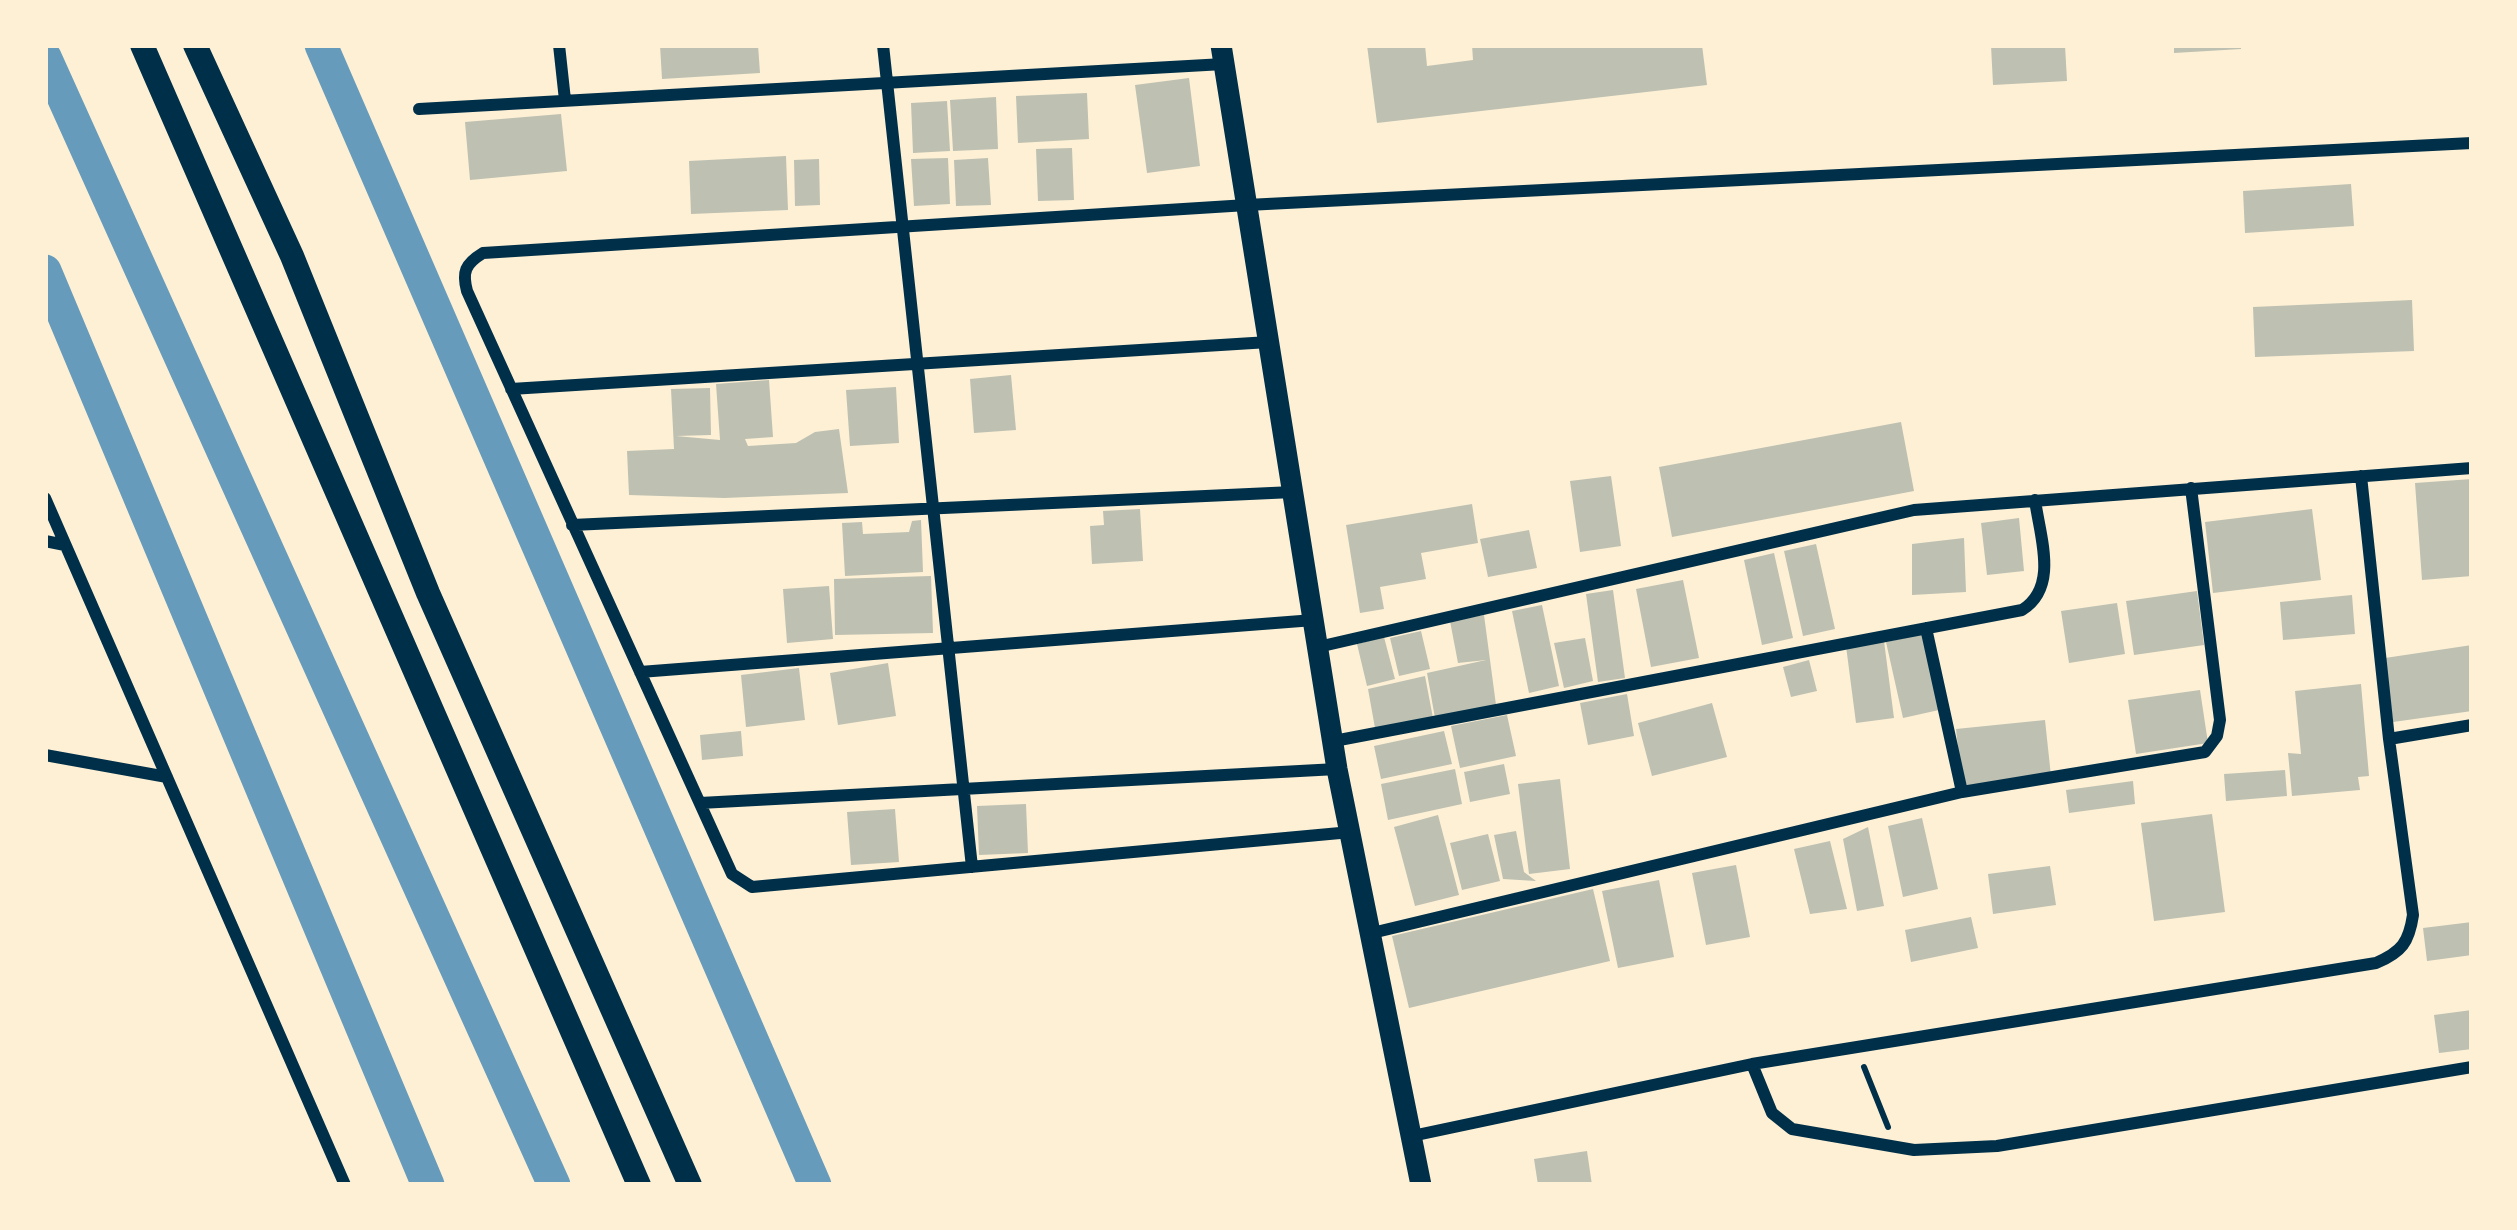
<!DOCTYPE html>
<style>
body{margin:0}
#map{position:relative;width:2517px;height:1230px;overflow:hidden;background:#fdf0d5;font-family:Quicksand,sans-serif}
canvas{display:block}
.frame{position:absolute;inset:0;border:48px solid #fdf0d5;pointer-events:none}
</style>
<div id="map">
<canvas width="2517" height="1230"></canvas>
<div class="frame"></div>
</div>
<script>
const ctx = document.querySelector('canvas').getContext('2d');
ctx.lineJoin = 'round';
function strokePath(path, color, width, dash) { ctx.strokeStyle = color; ctx.lineWidth = width; ctx.lineCap = dash ? 'butt' : 'round'; ctx.setLineDash(dash || []); ctx.stroke(path); }
function fillPath(path, color) { ctx.fillStyle = color; ctx.fill(path, 'evenodd'); }
strokePath(new Path2D(`
 M321,45l494,1140
 M45,57l509,1128
 M45,271l383,914`), '#669bbc', 33);
fillPath(new Path2D(`
 M660,45h98l2,28 -98,6z
 M1367,45h58l2,21 46,-6 -1,-15h230l5,40 -330,38z
 M1991,45h74l2,36 -74,4z
 M2174,45h67v4l-67,4z
 M1189,78l11,88 -53,7 -12,-88z
 M1087,93l2,46 -71,4 -2,-47z
 M996,97l2,52 -45,2 -3,-51z
 M947,101l3,50 -37,2 -2,-50z
 M561,114l6,57 -97,9 -5,-58z
 M1072,148l2,52 -36,1 -2,-52z
 M786,156l2,54 -97,4 -2,-53z
 M948,158l2,46 -36,2 -3,-47z
 M988,158l3,47 -35,1 -2,-46z
 M819,159l1,46 -25,1 -1,-46z
 M2351,184l3,42 -109,7 -2,-42z
 M2412,300l2,51 -159,6 -2,-50z
 M1011,375l5,55 -42,3 -4,-54z
 M769,380l4,57 -28,2 3,7 48,-3 19,-11 24,-3 9,64 -124,5 -95,-3 -2,-44 47,-2 -3,-60 39,-1 1,47 -35,1 44,4 -4,-56z
 M896,387l3,56 -49,3 -4,-56z
 M1901,422l13,69 -242,46 -13,-70z
 M1611,476l10,70 -41,6 -10,-71z
 M2472,479v97l-50,4 -7,-97z
 M1472,504l6,39 -57,10 5,26 -46,8 4,22 -24,4 -14,-88z
 M1140,509l3,52 -51,3 -2,-38 14,-1 -1,-14z
 M2312,509l9,71 -108,13 -8,-71z
 M2019,518l5,53 -37,4 -6,-52z
 M921,520l2,52 -78,4 -3,-53 20,-1 1,12 46,-2 3,-11z
 M1529,530l8,38 -49,9 -8,-38z
 M1964,538l2,54 -54,3v-51z
 M1816,544l19,85 -32,7 -19,-85z
 M1774,553l19,85 -31,7 -18,-85z
 M931,576l2,57 -98,2 -1,-56z
 M1683,580l16,78 -48,9 -15,-78z
 M829,586l4,53 -46,4 -4,-54z
 M1613,590l12,88 -27,4 -12,-88z
 M2197,591l7,54 -70,10 -8,-54z
 M2352,595l3,39 -72,6 -3,-38z
 M2117,603l8,51 -56,9 -8,-52z
 M1542,605l17,81 -30,7 -17,-82z
 M1484,615l12,90 -61,13 -8,-45 59,-13 -28,3 -8,-42z
 M1421,631l9,38 -31,7 -9,-38z
 M1923,634l16,76 -36,8 -17,-76z
 M1384,637l11,42 -28,7 -10,-42z
 M1585,638l8,43 -29,7 -10,-45z
 M1884,641l10,77 -38,5 -10,-77z
 M2472,645v66l-79,11 -8,-64z
 M1809,660l8,31 -26,6 -8,-30z
 M888,663l8,53 -58,9 -8,-52z
 M799,668l6,52 -59,7 -5,-52z
 M1425,676l8,42 -58,10 -7,-39z
 M2361,684l8,92 -11,1 2,13 -68,6 -4,-43 13,1 -6,-63z
 M2200,690l8,53 -72,11 -8,-54z
 M1627,694l7,42 -46,9 -8,-42z
 M1712,703l15,54 -75,19 -14,-53z
 M1507,715l9,41 -56,12 -9,-42z
 M2045,720l6,56 -89,10 -6,-57z
 M741,731l2,25 -41,4 -2,-25z
 M1444,731l8,33 -71,15 -7,-33z
 M1504,764l6,30 -40,8 -6,-30z
 M1455,769l7,35 -74,16 -7,-36z
 M2285,770l2,26 -61,5 -2,-27z
 M1560,779l10,90 -41,5 -11,-90z
 M2133,781l2,23 -66,9 -3,-23z
 M1026,804l2,49 -49,2 -2,-49z
 M895,809l4,53 -48,3 -4,-53z
 M2212,814l13,98 -71,9 -13,-98z
 M1438,815l21,80 -44,11 -21,-79z
 M1922,818l16,71 -35,8 -15,-71z
 M1868,827l16,79 -27,5 -14,-72z
 M1516,831l8,41 12,9 -33,-2 -9,-44z
 M1488,834l12,47 -38,9 -12,-47z
 M1830,841l17,68 -37,5 -16,-65z
 M1736,865l14,72 -44,8 -14,-72z
 M2050,866l6,39 -63,9 -5,-40z
 M1659,880l15,77 -56,11 -16,-77z
 M1593,889l17,72 -201,47 -17,-72z
 M1971,917l7,31 -67,14 -6,-32z
 M2472,922v33l-45,6 -4,-33z
 M2472,1010v39l-33,4 -5,-38z
 M1587,1151l5,34h-54l-4,-26z`), '#bec0b2');
strokePath(new Path2D(`
 M1864,1067l24,60`), '#003049', 6);
strokePath(new Path2D(`
 M559,45l6,55
 M883,45l89,822
 M419,109l805,-45
 M511,389l758,-47
 M2361,476l28,263 83,-14
 M45,498l300,687
 M572,525l721,-33
 M45,541l20,4
 M1926,628l36,164
 M1318,647l596,-137 558,-42
 M640,672l674,-52
 M1334,741l688,-131c37,-23 18,-73 13,-110
 M45,755l122,22
 M700,803l637,-34
 M1351,832l-599,55 -20,-13 -265,-583c-5,-19 -2,-27 16,-38l764,-48 1225,-62
 M1372,933l590,-141 243,-40 12,-16 3,-16 -29,-232
 M1752,1064l20,49 20,16 122,21 83,-4 475,-79
 M1412,1136l340,-72 624,-101c26,-11 33,-21 37,-48l-24,-176`), '#003049', 12);
strokePath(new Path2D(`
 M1221,45l116,724 84,416`), '#003049', 21);
strokePath(new Path2D(`
 M142,45l497,1140
 M195,45l97,211 136,337 262,592`), '#003049', 24);
</script>
